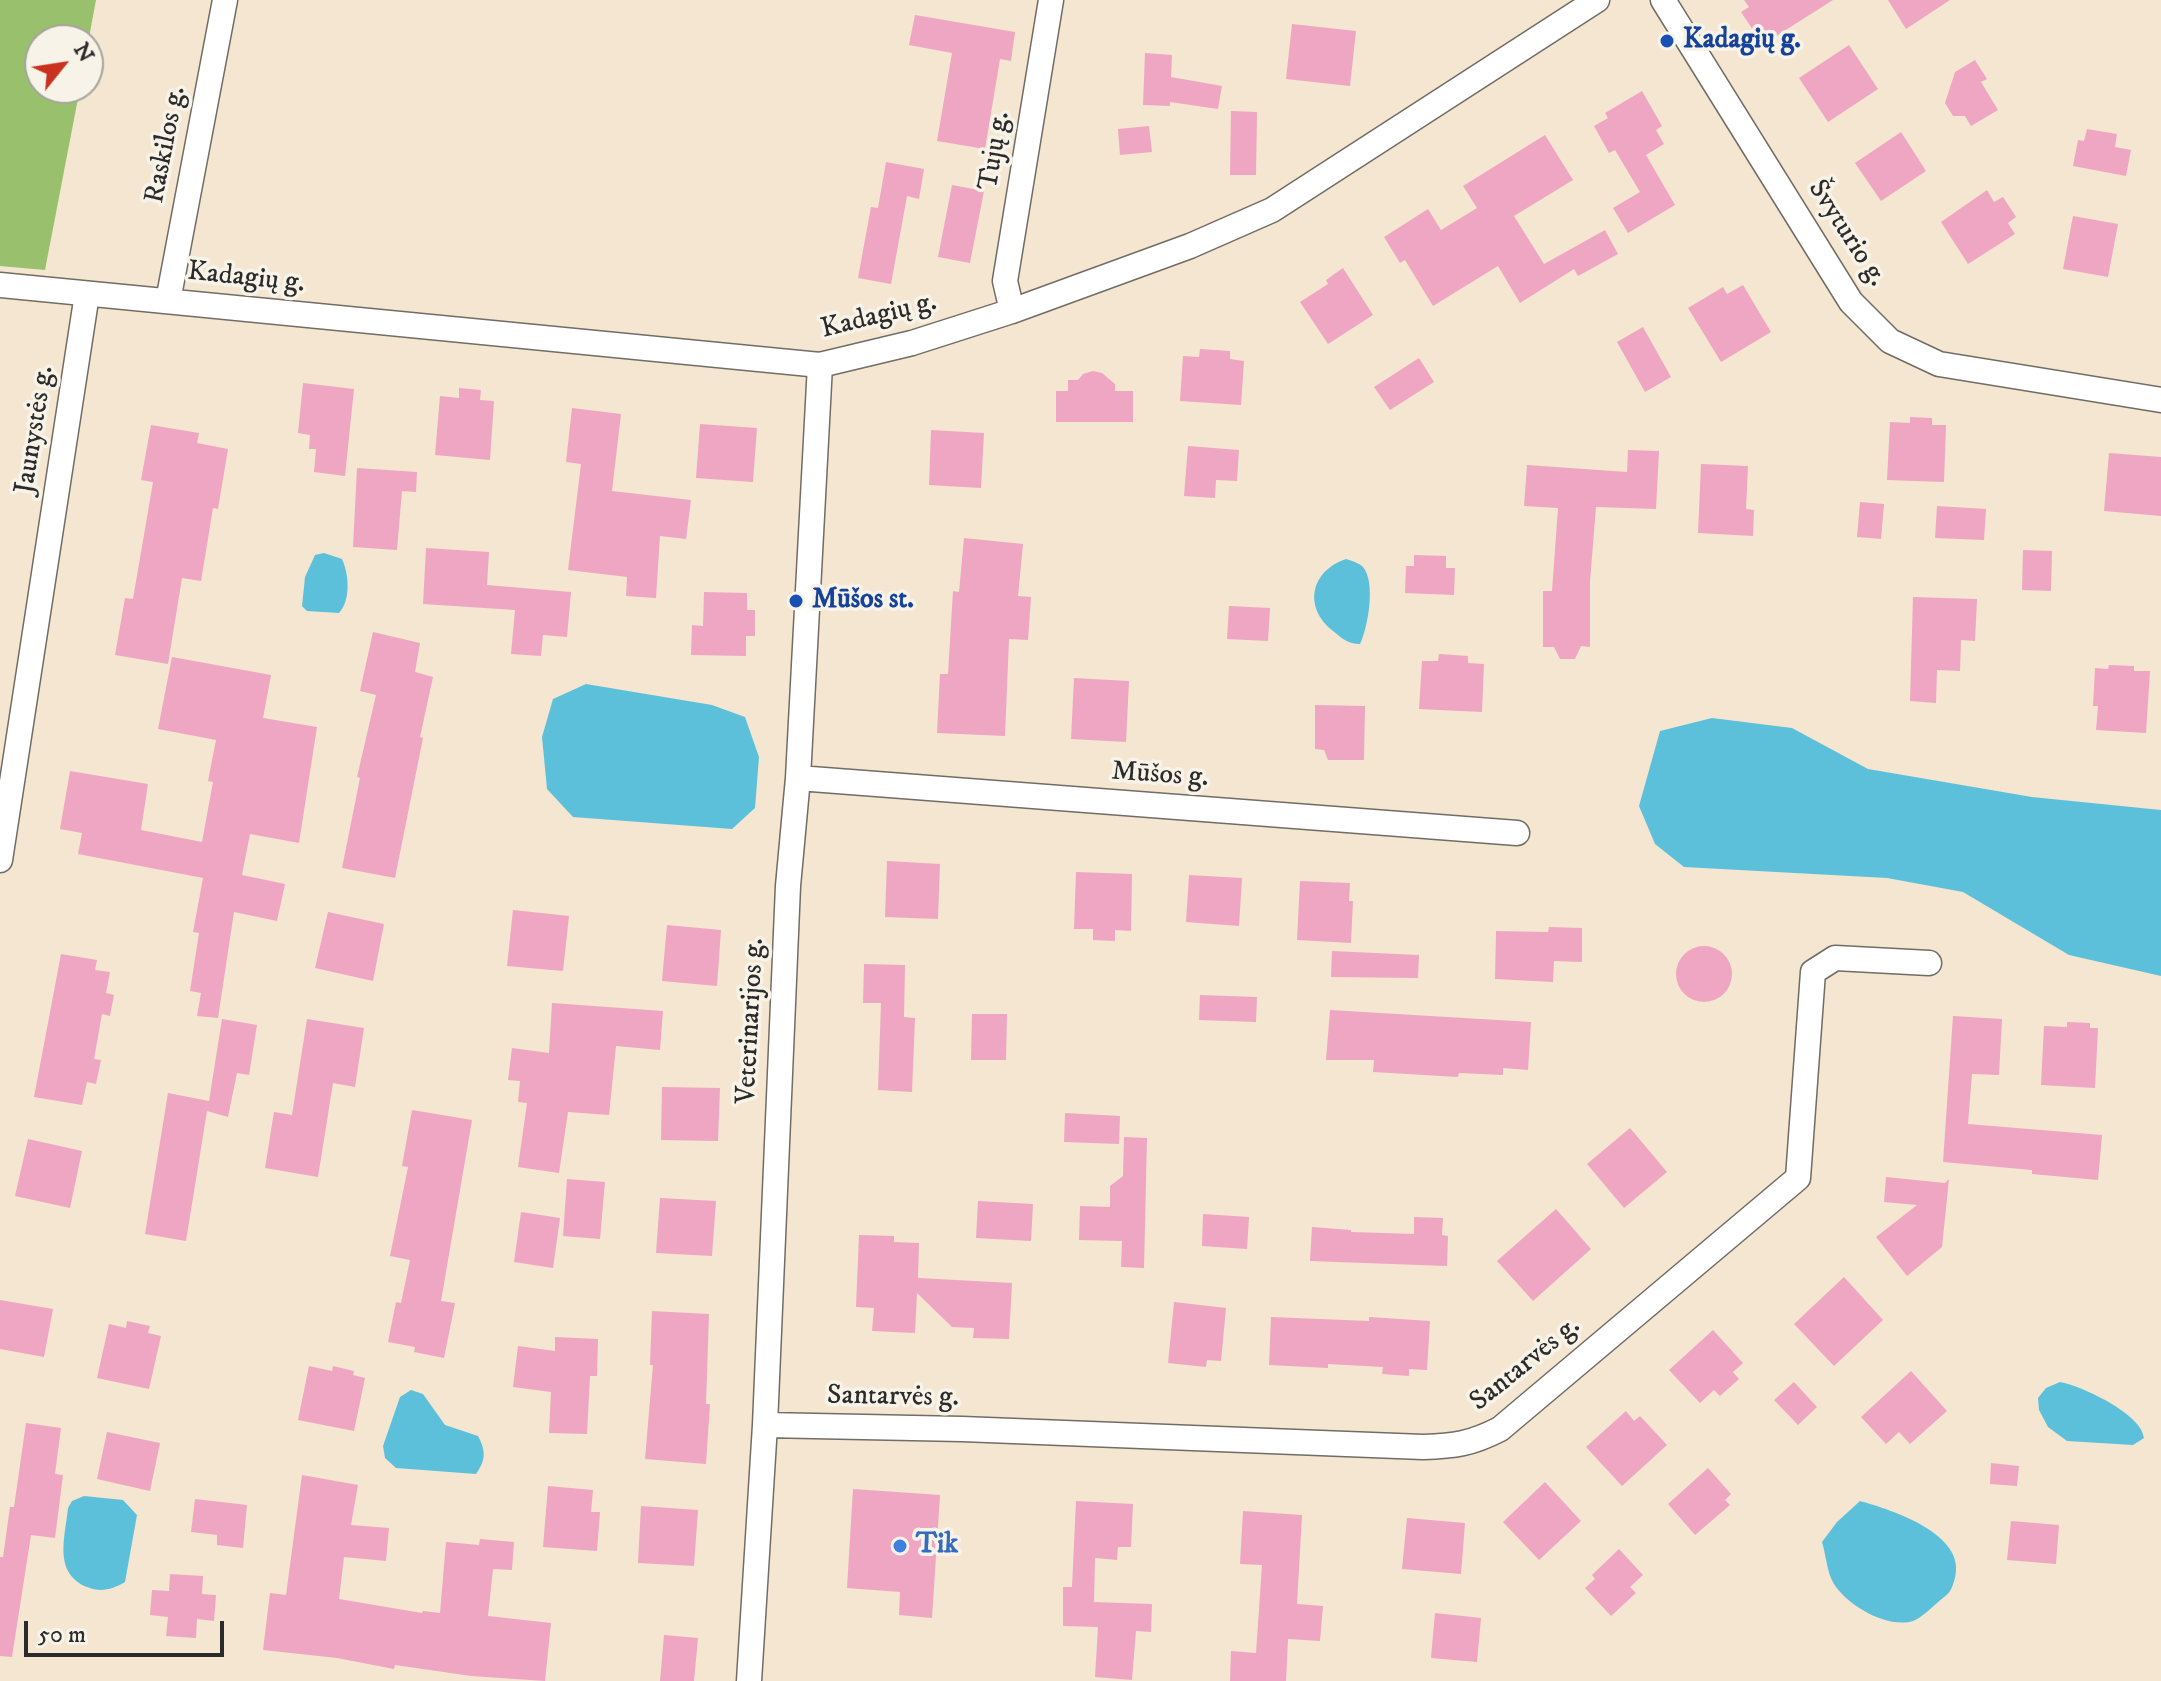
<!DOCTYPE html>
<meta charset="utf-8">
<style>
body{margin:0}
#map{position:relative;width:2161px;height:1681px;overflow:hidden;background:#f4e6d0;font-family:"IM FELL DW Pica",serif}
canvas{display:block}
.north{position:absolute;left:24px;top:24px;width:80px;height:80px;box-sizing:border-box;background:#f7f3e8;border:2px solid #a5a39c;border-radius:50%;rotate:60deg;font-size:22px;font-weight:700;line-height:32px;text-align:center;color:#2b2b2b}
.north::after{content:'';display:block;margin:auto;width:28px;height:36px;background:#c8321e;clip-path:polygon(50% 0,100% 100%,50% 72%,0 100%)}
.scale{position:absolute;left:24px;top:1621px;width:200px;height:36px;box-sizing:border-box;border:4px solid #2b2b2b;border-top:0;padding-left:10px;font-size:24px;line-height:28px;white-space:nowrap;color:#2b2b2b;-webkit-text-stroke:6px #f7f3e8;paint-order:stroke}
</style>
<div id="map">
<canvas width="2161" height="1681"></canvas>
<div class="north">N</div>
<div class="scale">50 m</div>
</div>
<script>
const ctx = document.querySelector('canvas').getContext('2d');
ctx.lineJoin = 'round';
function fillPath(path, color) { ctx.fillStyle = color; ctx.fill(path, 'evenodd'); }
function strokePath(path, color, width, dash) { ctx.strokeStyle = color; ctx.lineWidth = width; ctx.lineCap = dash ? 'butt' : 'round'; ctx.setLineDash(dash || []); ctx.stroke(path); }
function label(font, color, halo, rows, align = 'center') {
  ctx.font = font + ' "IM FELL DW Pica",serif'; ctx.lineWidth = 7; ctx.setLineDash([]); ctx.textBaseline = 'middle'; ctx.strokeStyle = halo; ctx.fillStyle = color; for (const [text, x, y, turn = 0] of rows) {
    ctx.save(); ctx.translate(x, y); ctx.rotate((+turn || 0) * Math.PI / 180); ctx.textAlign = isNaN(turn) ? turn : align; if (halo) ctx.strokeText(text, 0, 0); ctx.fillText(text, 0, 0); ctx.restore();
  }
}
fillPath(new Path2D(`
 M0,0h96l-8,43v-3h-48v48h40l-35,182 -45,-4z`), '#99c16d');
fillPath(new Path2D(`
 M324,553l18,6c7,15 9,42 -3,54l-32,-2 -5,-5 3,-29 10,-22z
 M1346,559c6,2 13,4 17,8 13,15 5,61 -3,77 -12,0 -17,-5 -27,-13 -30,-23 -23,-60 13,-72z
 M586,684l126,21 33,12 14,40 -4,51 -23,21 -159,-12 -26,-28 -5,-52 11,-38z
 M1712,718l80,10 76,41 164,28 129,13v166l-92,-21 -106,-63 -76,-14 -203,-11 -29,-23 -16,-38 21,-75z
 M2060,1382c22,4 82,32 84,56l-11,7 -66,-4 -19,-14 -9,-17 -1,-12 8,-10z
 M411,1390l12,4 22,31 33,11c8,15 8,24 -2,38l-80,-6 -11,-10 -2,-12 17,-49z
 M84,1496l39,4 14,15 -12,67c-12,7 -24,11 -38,5 -34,-14 -22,-49 -19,-79l4,-7z
 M1860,1501c32,9 107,33 95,77 -3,10 -4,14 -12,20 -9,7 -20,19 -30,23 -26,8 -66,-16 -79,-37 -7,-11 -8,-29 -12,-42l15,-20z`), '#5dc0db');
fillPath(new Path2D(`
 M1744,0h89l-63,40 -9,-15 -8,5 -12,-18 8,-5z
 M1888,0h62l-44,29z
 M915,15l100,17 -4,29 -11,-2 -15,90 -48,-8 15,-88 -43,-8z
 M1292,24l64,7 -6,55 -64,-7z
 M1849,45l29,44 -50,33 -29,-44z
 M1145,53l27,2 -1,22 51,9 -4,23 -48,-7v4l-27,-1z
 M1975,60l12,19 -6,3 17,28 -27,16 -6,-10h-12l-8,-13 10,-31z
 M1642,91l20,35 -6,4 8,14 -18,11 29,50 -47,28 -15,-25 27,-16 -25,-42 -6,3 -15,-27 14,-8 -3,-5z
 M1231,111l26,1 -1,63h-26z
 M1149,126l3,26 -32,3 -2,-26z
 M2087,129l30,5 -2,13 16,3 -5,26 -53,-10 5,-26 6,1z
 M1901,132l25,39 -45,30 -26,-38z
 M1545,135l28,45 -59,36 30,48 61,-34 13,24 -40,22 -4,-7 -54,34 -22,-37 -65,40 -28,-46 -5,3 -16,-26 44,-28 13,21 36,-22 -14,-22z
 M886,162l38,7 -5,30 -12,-3 -16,88 -33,-6 13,-71 7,1z
 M952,185l32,6 -14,72 -32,-6z
 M1987,190l7,12 9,-5 13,20 -8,6 7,11 -47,30 -27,-42z
 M2073,216l45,8 -10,53 -45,-8z
 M1343,268l30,47 -45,29 -28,-42 28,-18 -2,-4z
 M1743,285l28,47 -50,30 -33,-54 35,-21 4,7z
 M1643,327l28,50 -26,15 -28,-50z
 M1200,349l30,2v8l14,2 -3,44 -61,-4 3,-45 16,1z
 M1419,358l15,24 -44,28 -16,-23z
 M1093,371l9,2 13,11v7h18v31h-77v-31h12v-11h10l5,-6z
 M303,383l51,6 -9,87 -31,-4 2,-23h-7l1,-14 -12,-2z
 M459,388l22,2 -1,10 14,1 -4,59 -55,-5 5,-59 19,2z
 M572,408l49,6 -9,77 79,9 -5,39 -26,-3 -4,62 -30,-2 1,-19 -59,-7 13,-106 -15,-2z
 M1910,417l22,1v7h14l-2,57 -57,-2 3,-58 20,1z
 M700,424l57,4 -4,54 -57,-4z
 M151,425l48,8 -2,10 31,6 -10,60 -5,-1 -12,73 -19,-3 -14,86 -53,-9 10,-57 8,1 20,-117 -12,-2z
 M931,430l53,3 -3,55 -52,-3z
 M1188,446l51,4 -2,31 -21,-1 -1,18 -31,-2z
 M1628,450l31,1 -3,58 -60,-2 -6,74v66l-9,-1 -6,13h-15l-6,-12h-11v-56h9l6,-83 -34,-2 3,-41 100,7z
 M2109,453l52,4v59l-57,-5z
 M1701,464l47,2 -2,43 8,1 -1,26 -55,-3z
 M357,468l60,4 -1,20 -14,-1 -5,59 -44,-3z
 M1860,502l24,2 -3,35 -24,-2z
 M1937,506l49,3 -2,31 -49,-2z
 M964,538l59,6 -5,52 13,1 -3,43 -19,-1 -4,97 -68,-3 3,-59h8l5,-83 6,1z
 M426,548l63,4 -2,33 84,7 -4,45 -24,-2 -2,21 -30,-2 4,-44 -92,-6z
 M2023,550l29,1 -1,40 -29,-1z
 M1414,555l32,1v12h9l-1,27 -49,-2 1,-27h8z
 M704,592l43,1v17h8v26h-9v20l-55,-1 1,-30 11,1z
 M1913,597l64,2 -2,42 -14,-1 -1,31 -23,-1 -1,33 -26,-2z
 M1229,606l41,2 -2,33 -41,-2z
 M373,632l47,11 -5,29 18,5 -13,60 3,1 -28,140 -53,-10 18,-90 -3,-1 19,-82 -16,-4z
 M1439,654l29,2v7l16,1 -2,48 -63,-3 3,-48h16z
 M172,657l99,18 -8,43 54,9 -18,116 -49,-9 -8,41 43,9 -8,37 -43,-9 -16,106 -21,-2 4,-23 -11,-2 9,-58 -6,-1 10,-54 -125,-24 4,-21 -22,-4 10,-58 78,13 -7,46 61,12 11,-60 -5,-1 8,-41 -58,-11z
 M2109,665l25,1v5h16l-4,62 -50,-3 2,-24h-5l2,-38 13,1z
 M1074,678l55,3 -3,61 -55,-3z
 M1315,705l50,1 -1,54h-36l-4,-10 -9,-1z
 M887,861l53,3 -2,55 -53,-2z
 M1076,872l56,2 -1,57 -16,-1v11l-22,-1v-11h-19z
 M1189,875l53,3 -3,48 -53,-4z
 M1300,881l50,2 -1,18h4l-2,42 -54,-3z
 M513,910l56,6 -6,55 -56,-5z
 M328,912l56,12 -11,57 -58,-13z
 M667,925l54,5 -4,56 -55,-5z
 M1549,927l33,1v34l-28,-1 -1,21 -58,-3 1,-48 52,1z
 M1676 974a28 28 0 1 1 56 0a28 28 0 1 1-56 0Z
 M1332,951l87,4 -1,23 -87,-1z
 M61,954l36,6 -2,10 15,2 -4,21 8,2 -4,21 -8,-2 -8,45 7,1 -5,24 -9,-2 -5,23 -48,-8z
 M864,964l41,1 -1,52 11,1 -3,74 -34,-2 3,-87h-18z
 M1200,995l57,2 -1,25 -57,-2z
 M552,1003l111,8 -3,39 -44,-4 -7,69 -41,-3 -9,61 -41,-6 9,-64 -9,-1 2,-21 -12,-1 4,-32 37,5z
 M1330,1010l201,12 -3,48 -25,-2v7l-44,-2 -1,4 -85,-5 1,-12h-48z
 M972,1014h35l-1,46h-35z
 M1953,1016l49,3 -3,56 -27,-1 -4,50 134,11 -4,45 -66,-6v-4l-89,-8z
 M222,1019l35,6 -8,50 -12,-2 -9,44 -21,-6 -21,130 -41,-7 23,-141 41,8z
 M307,1019l57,9 -9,59 -22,-4 -15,94 -53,-9 9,-56 18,3z
 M2067,1022l23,1v5h8l-3,60 -54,-3 3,-59 23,1z
 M662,1087l58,1 -2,53 -57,-1z
 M412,1110l60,10 -31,181 14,2 -11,55 -30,-6 1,-5 -27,-5 8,-40 5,1 9,-43 -20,-4 18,-89 -6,-1z
 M1065,1113l55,3 -1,28 -55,-2z
 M1630,1128l37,44 -43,36 -37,-44z
 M1124,1137l23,1 -3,130 -23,-1 1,-26 -43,-1 1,-34 30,1v-21l13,-10z
 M28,1139l54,12 -12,57 -55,-12z
 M1886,1177l59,6 4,-4 -7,68 -35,29 -31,-39 41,-32 -33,-3z
 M567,1179l38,3 -5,57 -37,-3z
 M660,1198l56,3 -4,55 -56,-3z
 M978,1201l55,3 -2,37 -55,-3z
 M1556,1209l35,40 -58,52 -36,-40z
 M521,1212l39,6 -7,50 -39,-6z
 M1203,1214l46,3 -2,32 -45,-3z
 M1414,1217l29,1 -1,17 6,1 -1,30 -137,-5 2,-34 39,3v2l63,2z
 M859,1235l35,1v6l25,1 -1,35 94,5 -3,56 -36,-1 1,-10 -22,-1 -35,-34 -2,40 -43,-2 2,-23 -18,-1z
 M1844,1277l39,43 -49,46 -40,-42z
 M0,1300l53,9 -9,48 -44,-8z
 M1174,1302l52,6 -5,53 -14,-1 -1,7 -38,-4z
 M652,1311l57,3 -3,90h4l-4,60 -61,-5 8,-94h-3z
 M1271,1317l98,4v-4l61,4 -3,49 -18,-1v7l-27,-2 1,-7 -55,-3v4l-59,-3z
 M127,1321l23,5 -2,7 13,3 -12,53 -52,-11 12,-54 17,4z
 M1713,1330l30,33 -10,9 6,7 -19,17 -6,-6 -14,13 -31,-33z
 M555,1337l43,2 -1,37h-7l-3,58 -38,-1 2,-41 -38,-5 5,-41 37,5z
 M309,1366l23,5 1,-5 21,5 -1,4 12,3 -11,53 -56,-11z
 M1911,1371l36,40 -37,33 -11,-12 -13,12 -25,-27z
 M1794,1382l23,25 -19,18 -24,-25z
 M1626,1411l8,10 6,-5 27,29 -45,41 -36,-39z
 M26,1423l35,5 -6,46 8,1 -8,63 -24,-3 -19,122 -12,-1v-99h3l7,-50h4z
 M107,1432l53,11 -10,48 -53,-12z
 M1991,1463l28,3 -2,20 -27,-2z
 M1708,1468l23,26 -6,6 5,5 -35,30 -27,-31z
 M302,1475l56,10 -7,40 38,3 -3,33 -42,-4 -5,42 83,14 1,-2 17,2 6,-71 33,3 1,-6 34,3 -2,28 -19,-1 -5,47 63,7 -6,58 -74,-5 -76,-11 -1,4 -57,-11 -74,-8 7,-57 16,2z
 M1545,1482l36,39 -42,39 -36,-38z
 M548,1486l45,4 -2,22h9l-3,39 -54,-4z
 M853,1489l87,6 -8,123 -33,-3 1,-23 -53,-4z
 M195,1499l52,6 -4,43 -26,-3v-10l-26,-3z
 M1076,1501l57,3 -2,43h-13l-1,13 -22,-2 -1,44 58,2 -1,28 -15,-1 -4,49 -37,-3 3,-50 -35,-1v-39h9z
 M641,1506l57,4 -4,56 -56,-3z
 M1243,1511l59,4 -5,89 26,2 -3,35 -32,-2 -2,42h-56l1,-30 25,2 6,-88 -22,-1z
 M1407,1518l58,5 -4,51 -59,-5z
 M2011,1521l48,4 -3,39 -49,-4z
 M1619,1549l24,26 -13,12 6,6 -25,23 -26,-28 10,-9 -3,-4z
 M170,1574l33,2 -1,18 14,1 -2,26 -17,-2 -1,19 -30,-2 2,-19 -18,-2 2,-25 17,1z
 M1435,1613l46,5 -4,44 -46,-4z
 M664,1635l34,3 -4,43h-34z`), '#efa6c3');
const street = new Path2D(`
 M1663,0l188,302 39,39 49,23 222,36
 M0,285l820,80 92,-22 100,-32 178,-65 82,-36 325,-210
 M168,301l57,-301
 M1012,311l-7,-30 46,-281
 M798,778l719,55
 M0,860l87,-566
 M765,1425l197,4 461,18c31,-1 48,-3 77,-18l298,-251 15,-206 22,-14 94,5
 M749,1681l16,-256 23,-539 10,-108 22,-413`);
strokePath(street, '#716c65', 27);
strokePath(street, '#fff', 24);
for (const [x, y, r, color] of [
 [1667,41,8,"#1a4fb4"],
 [796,601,8,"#1a4fb4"],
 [900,1546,8,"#3f7fe0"]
]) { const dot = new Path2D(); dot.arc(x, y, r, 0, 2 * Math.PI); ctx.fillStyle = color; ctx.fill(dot); strokePath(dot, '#f7f3e8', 3); }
label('bold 28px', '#164399', '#f7f3e8', [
 ["Kadagių g.",1683,41],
 ["Mūšos st.",812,601]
], 'left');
label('28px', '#2b2b2b', '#f7f3e8', [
 ["Raskilos g.",167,145,-79],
 ["Tujų g.",996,151,-81],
 ["Švyturio g.",1846,234,57],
 ["Kadagių g.",246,279,6],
 ["Kadagių g.",879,317,-14],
 ["Jaunystės g.",36,430,-81],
 ["Mūšos g.",1160,776,4],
 ["Veterinarijos g.",752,1021,-87],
 ["Santarvės g.",1526,1365,-39],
 ["Santarvės g.",893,1398,1]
]);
label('bold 28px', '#366cbe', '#f7f3e8', [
 ["Tik",916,1546]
], 'left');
</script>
